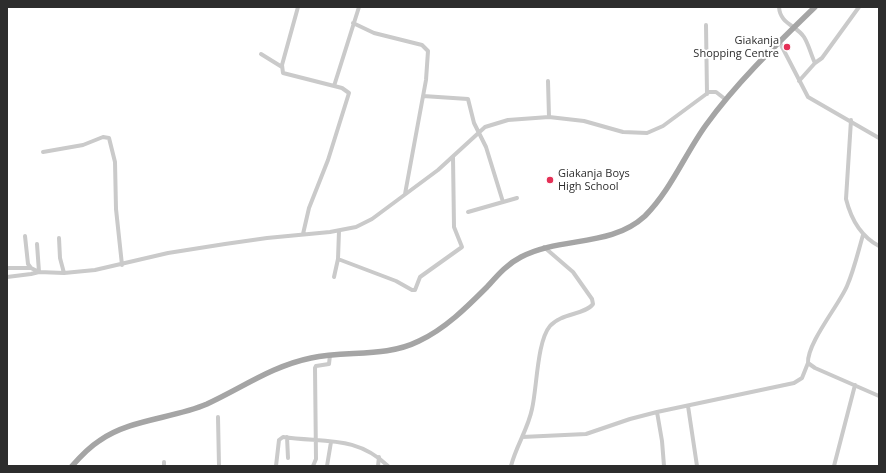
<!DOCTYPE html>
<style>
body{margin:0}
#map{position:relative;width:886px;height:473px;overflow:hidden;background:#fff;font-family:"Open Sans",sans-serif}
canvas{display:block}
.frame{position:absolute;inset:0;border:8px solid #2d2d2d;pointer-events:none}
</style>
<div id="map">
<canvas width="886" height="473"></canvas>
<div class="frame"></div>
</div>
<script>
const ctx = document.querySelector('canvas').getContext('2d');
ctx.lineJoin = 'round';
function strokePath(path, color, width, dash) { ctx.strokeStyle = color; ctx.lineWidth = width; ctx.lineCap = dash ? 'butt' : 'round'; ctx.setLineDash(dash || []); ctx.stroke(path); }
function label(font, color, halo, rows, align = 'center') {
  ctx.font = font + ' "Open Sans",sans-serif'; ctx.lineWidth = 4; ctx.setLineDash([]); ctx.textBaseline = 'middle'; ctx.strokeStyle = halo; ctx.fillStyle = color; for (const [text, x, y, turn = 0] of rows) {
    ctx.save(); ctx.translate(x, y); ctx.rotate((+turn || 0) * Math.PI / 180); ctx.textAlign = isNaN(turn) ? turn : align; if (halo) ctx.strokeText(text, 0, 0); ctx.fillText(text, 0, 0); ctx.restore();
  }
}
strokePath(new Path2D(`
 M298,7l-16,58 1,8 59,15 7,5 -21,67 -19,48 -6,26
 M779,7c1,17 17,18 25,30 5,8 7,18 11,26l-16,18
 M353,23l21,10 48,12 6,6 -2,29 -21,114
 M706,25l1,69
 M780,43l28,54 71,41
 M261,54l21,13
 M815,63l7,-5 37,-51
 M548,81l1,36
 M334,86l25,-79
 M423,96l45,3 6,24 12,24 17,55
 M851,120l-5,79c5,20 14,37 33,47
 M43,152l40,-7 20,-8 6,1 6,24 1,47 6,56
 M468,212l49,-14
 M863,235c-5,17 -9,35 -16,51 -8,19 -40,57 -39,77l7,5 64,28
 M25,236l3,28 3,4
 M59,238l1,20 4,15
 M338,259l58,22 16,9h3l5,-13 42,-30 -8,-20 -1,-70
 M7,268h24l8,4 25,1 31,-3 73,-17 57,-9 42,-6 63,-6 26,-5 16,-8 66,-49 47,-43 23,-7 41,-3 35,4 39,11 24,1 16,-7 46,-34h7l9,7
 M7,277l24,-3 8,-2 -2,-28
 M334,277l4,-18 1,-28
 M688,406l9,60
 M657,412l5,29 2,25
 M218,417l1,49
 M287,437l1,21
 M522,437l64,-3 44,-15 27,-7 137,-29 8,-5 6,-15
 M164,462v4
 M276,466l3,-26 4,-3c41,6 73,-2 105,29
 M313,466l3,-7 -1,-91 1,-2 13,-2 1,-9
 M327,466l4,-24
 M378,466l1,-9
 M511,466c5,-20 17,-37 21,-57 5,-21 5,-68 18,-83 11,-13 35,-11 43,-22l-1,-5 -19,-27 -29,-25
 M834,466l21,-81`), '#cacaca', 4);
strokePath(new Path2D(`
 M72,466c8,-9 16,-18 27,-25 31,-22 73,-22 108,-37 35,-16 65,-38 104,-46 36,-8 74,0 108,-17 26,-12 48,-34 68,-54 10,-11 20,-23 34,-30 40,-21 89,-9 124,-41 26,-26 40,-62 61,-91 32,-44 71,-81 109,-118`), '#a5a5a5', 5.5);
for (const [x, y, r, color] of [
 [787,47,4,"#e43056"],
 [550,180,4,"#e43056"]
]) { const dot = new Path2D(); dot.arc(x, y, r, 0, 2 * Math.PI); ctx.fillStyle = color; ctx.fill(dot); strokePath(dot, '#fff', 1.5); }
label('11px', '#2d2d2d', '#fff', [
 ["Giakanja",779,41],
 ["Shopping Centre",779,54],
 ["Giakanja Boys",558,174,"left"],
 ["High School",558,187,"left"]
], 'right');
</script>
